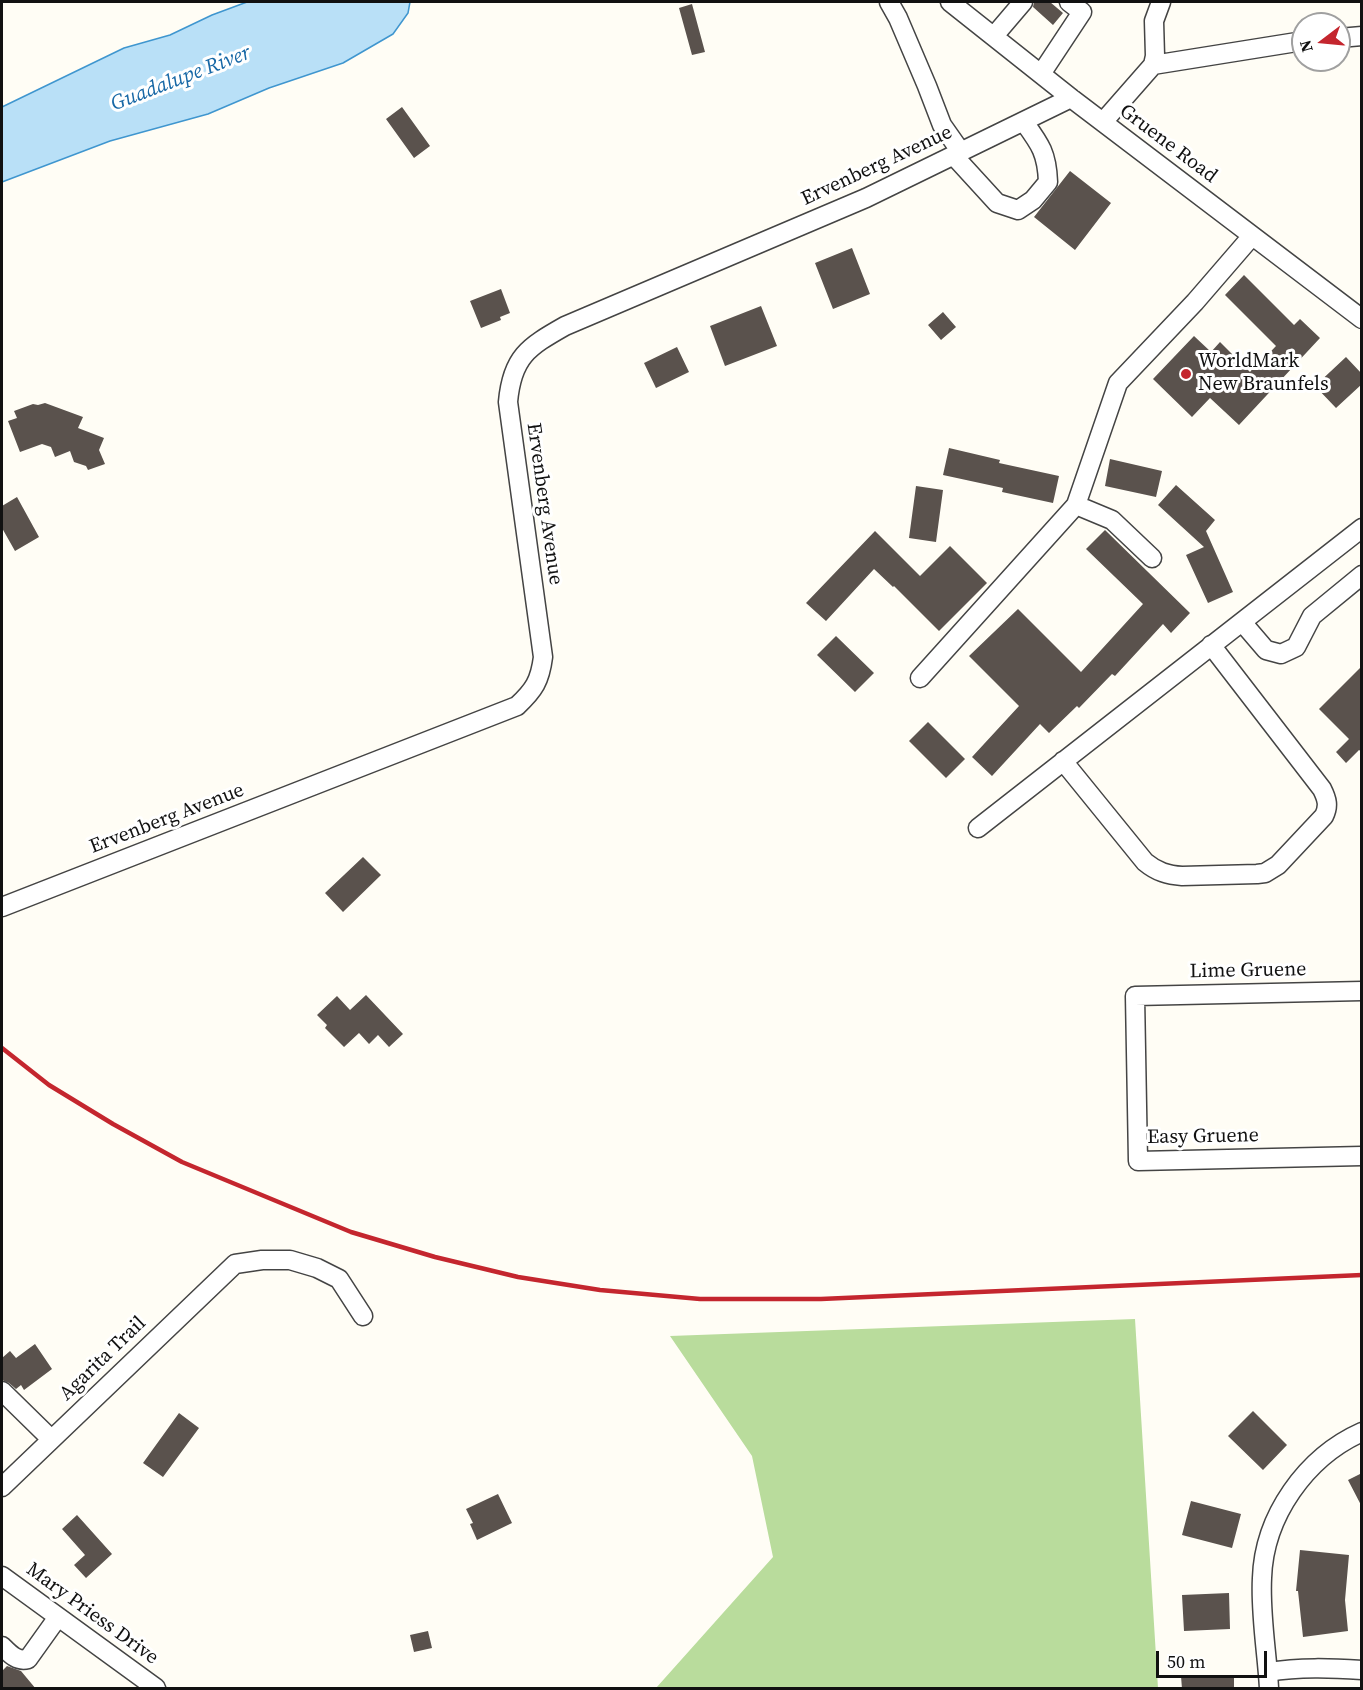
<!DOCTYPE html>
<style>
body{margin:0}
#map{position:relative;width:1363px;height:1690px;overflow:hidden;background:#fffdf5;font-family:"Source Serif 4",serif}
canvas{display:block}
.frame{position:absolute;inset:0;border:3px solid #111;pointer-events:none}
.north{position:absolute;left:1291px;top:12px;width:60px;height:60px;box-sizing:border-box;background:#fff;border:2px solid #a0a0a0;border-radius:50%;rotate:254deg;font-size:16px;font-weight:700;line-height:24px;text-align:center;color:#111}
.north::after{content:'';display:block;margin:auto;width:21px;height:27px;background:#c4262e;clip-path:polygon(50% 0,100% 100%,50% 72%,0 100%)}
.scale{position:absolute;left:1156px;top:1651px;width:111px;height:27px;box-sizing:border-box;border:3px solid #111;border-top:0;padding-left:8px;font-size:18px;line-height:21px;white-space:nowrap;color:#111;-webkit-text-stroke:4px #fff;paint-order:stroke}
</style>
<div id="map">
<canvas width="1363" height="1690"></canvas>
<div class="frame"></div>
<div class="north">N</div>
<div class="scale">50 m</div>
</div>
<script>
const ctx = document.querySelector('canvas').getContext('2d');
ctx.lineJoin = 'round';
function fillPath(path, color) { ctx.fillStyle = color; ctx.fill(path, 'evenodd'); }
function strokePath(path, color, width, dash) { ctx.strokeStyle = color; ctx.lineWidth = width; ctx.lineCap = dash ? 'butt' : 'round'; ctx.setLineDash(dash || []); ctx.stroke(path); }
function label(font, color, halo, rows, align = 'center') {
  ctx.font = font + ' "Source Serif 4",serif'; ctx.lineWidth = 6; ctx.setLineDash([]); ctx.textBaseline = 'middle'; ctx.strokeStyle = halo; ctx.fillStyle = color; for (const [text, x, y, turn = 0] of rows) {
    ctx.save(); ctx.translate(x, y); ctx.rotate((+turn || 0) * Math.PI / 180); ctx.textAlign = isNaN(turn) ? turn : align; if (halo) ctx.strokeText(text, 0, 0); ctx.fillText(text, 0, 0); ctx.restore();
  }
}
fillPath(new Path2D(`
 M1135,1319l23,369h-502l117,-131 -21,-101 -82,-120z`), '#b9dc9c');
const water = new Path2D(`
 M247,2h163l-2,11 -15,21 -50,29 -74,25 -61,26 -98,27 -108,41v-75l122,-59 46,-13 42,-20z`);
fillPath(water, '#b9e0f7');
strokePath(water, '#3f96cf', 1.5);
fillPath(new Path2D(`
 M1034,2h16l13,11 -10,12 -20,-18z
 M692,4l13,48 -13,3 -13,-47z
 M402,107l28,39 -16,12 -28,-39z
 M1070,171l41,32 -36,47 -41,-33z
 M852,248l18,46 -37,15 -18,-46z
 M1244,275l50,50 6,-6 20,19 -81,87 -29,-27 -18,19 -39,-38 41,-43 17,16 9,-10 30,30 4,-5 1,1 21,-22 -51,-51z
 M501,289l9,24 -10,4 1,3 -20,8 -11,-27z
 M761,306l16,40 -52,20 -15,-40z
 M943,312l13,15 -15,13 -13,-15z
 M677,347l12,25 -33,16 -12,-25z
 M1346,357l16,17v10l-26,24 -21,-22z
 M45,403l38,14 -5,11 26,10 -5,12 6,14 -17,6 -2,-4 -12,-4 -4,-11 -15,6 -4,-10 -9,-3 -22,8 -12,-31 9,-3 -3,-7 19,-7 5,1z
 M949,448l51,12 -1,3 60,13 -6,27 -51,-11 1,-4 -60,-13z
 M1110,459l52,12 -6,26 -51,-11z
 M1176,485l39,35 -9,11 27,61 -25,11 -22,-48 18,-8 -46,-42z
 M916,486l27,4 -7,52 -27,-4z
 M17,497l22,40 -24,14 -13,-23v-22z
 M1105,530l85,83 -19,20 -8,-9 -48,52 -3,-2 -33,34 -2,-2 -28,27 -9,-9 -48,52 -20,-19 47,-51 -50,-50 49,-47 63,63 62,-68 -57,-55z
 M875,531l45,45 30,-30 37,37 -48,48 -45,-45 -1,1 -19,-18 -48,52 -20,-18z
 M836,636l38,37 -19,19 -38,-37z
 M1362,666v86l-3,-2 -13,13 -10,-11 13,-13 -30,-30z
 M928,722l37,37 -19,19 -37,-37z
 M363,857l18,18 -38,37 -18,-19z
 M366,995l37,39 -14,13 -11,-12 -9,9 -10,-11 -15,14 -19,-19 2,-3 -10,-10 20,-19 13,14z
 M35,1344l17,25 -28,21 -3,-5 -5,4 -7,-6 -7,-3v-22l8,-7 6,7z
 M1253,1411l34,34 -24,25 -35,-34z
 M179,1413l20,15 -36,49 -20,-14z
 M1362,1473v34l-14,-27z
 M498,1494l14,29 -35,17 -7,-16 3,-1 -7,-14z
 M1191,1501l50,13 -9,34 -50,-13z
 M77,1515l35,39 -26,24 -12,-13 11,-10 -23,-26z
 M1300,1550l49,5 -4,45 3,31 -45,6 -5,-46h-2z
 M1229,1593l1,36 -46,2 -2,-36z
 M428,1631l4,17 -18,4 -4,-17z
 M7,1666l14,5 15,18h-34v-18z
 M1234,1675v14h-52l-1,-13z`), '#5a524d');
const minor = new Path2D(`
 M889,2l9,16 29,68 15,39 19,27
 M950,2l121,96 291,221
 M994,36l29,-34
 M1339,38l23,-2
 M1153,65l150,-24
 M1041,74l41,-62 -13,-10
 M1103,122l50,-57 2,-9 -1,-35 7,-19
 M954,156l43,47 21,7 15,-10 15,-18c-1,-29 -8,-38 -24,-60
 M1076,505l36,15 40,38
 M1242,622l24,28 15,4 15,-7 16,-31 50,-41
 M920,678l156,-173 42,-122 77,-81 57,-66
 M1063,761l82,101c12,10 23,13 37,14l75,-2 8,-1 13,-8 46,-49c5,-10 3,-17 -2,-27l-111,-144
 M978,828l384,-300
 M2,907l515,-201c17,-16 23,-25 26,-49l-35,-255c4,-45 20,-55 57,-76l301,-128 205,-100
 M1362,991l-227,5 3,165 224,-5
 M2,1391l49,48
 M2,1487l233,-223 27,-4h28l27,8 22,11 24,37
 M2,1576l154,112
 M2,1646c8,8 15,16 26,13l30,-42
 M1268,1672c32,-5 62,-4 94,-2
 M1269,1688c-2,-36 -9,-74 -7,-110 2,-62 44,-121 100,-146`);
strokePath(minor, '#444', 21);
strokePath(minor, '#fff', 18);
strokePath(new Path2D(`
 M2,1048l47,37 64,39 69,38 169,70 84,25 83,20 82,13 100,9h121l541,-24`), '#c4262e', 4.5);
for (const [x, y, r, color] of [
 [1186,374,6,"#c4262e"]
]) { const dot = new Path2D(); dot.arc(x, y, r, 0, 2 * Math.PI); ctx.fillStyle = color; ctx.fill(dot); strokePath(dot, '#fff', 2); }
label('20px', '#111', '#fff', [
 ["Gruene Road",1168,144,37],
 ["Ervenberg Avenue",877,166,-25],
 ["Ervenberg Avenue",544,504,82],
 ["Ervenberg Avenue",167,819,-21],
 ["Lime Gruene",1248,971,-1],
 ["Easy Gruene",1203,1137,-1],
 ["Agarita Trail",103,1359,-44],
 ["Mary Priess Drive",92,1614,36]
]);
label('20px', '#111', '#fff', [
 ["WorldMark",1198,362],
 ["New Braunfels",1198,385]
], 'left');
label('italic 21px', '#1768a6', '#fff', [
 ["Guadalupe River",181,79,-21]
]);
</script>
